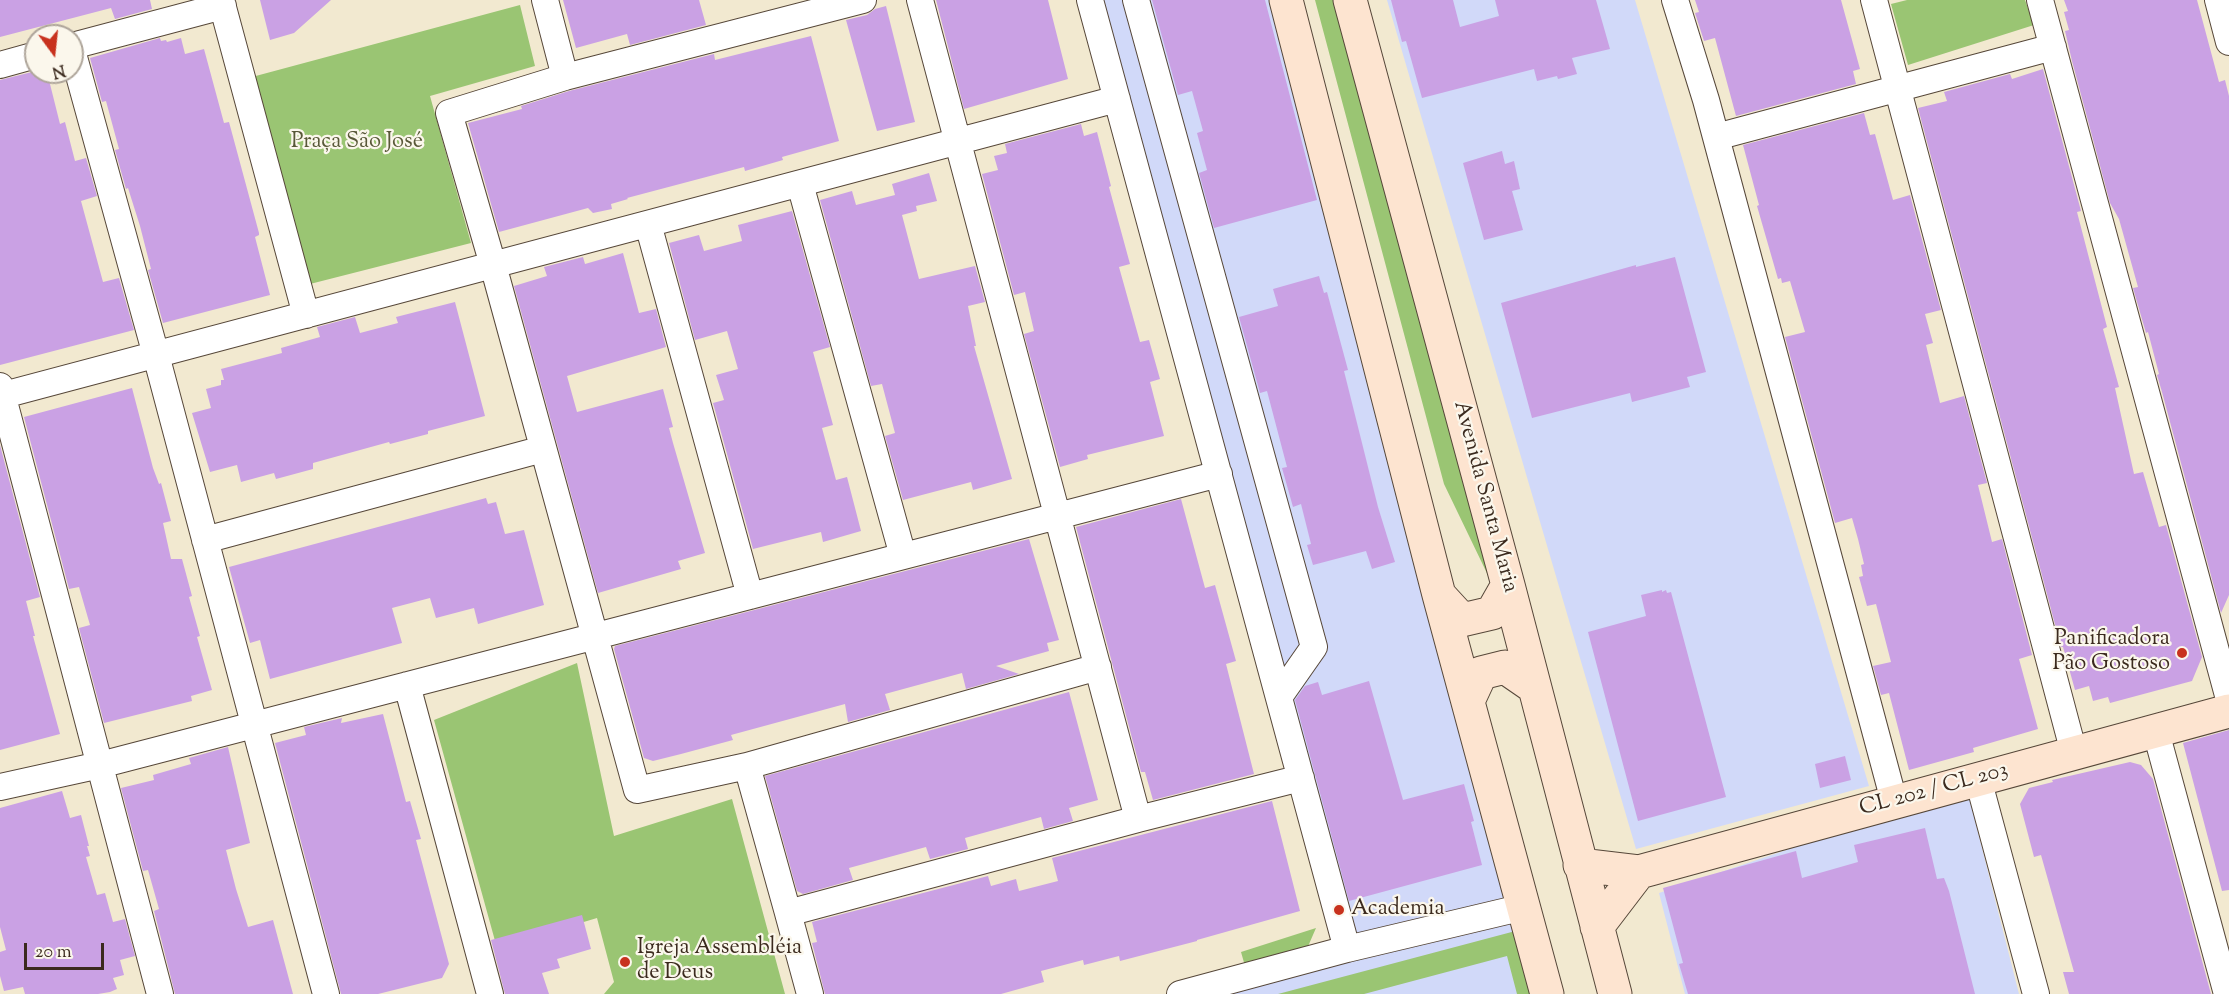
<!DOCTYPE html>
<meta charset="utf-8">
<style>
body{margin:0}
#map{position:relative;width:2229px;height:994px;overflow:hidden;background:#f2e9d0;font-family:"Sorts Mill Goudy",serif}
canvas{display:block}
.north{position:absolute;left:24px;top:24px;width:60px;height:60px;box-sizing:border-box;background:#fbf7ec;border:2px solid #aea59a;border-radius:50%;rotate:165deg;font-size:16px;font-weight:700;line-height:24px;text-align:center;color:#3b2a1e}
.north::after{content:'';display:block;margin:auto;width:21px;height:27px;background:#c8321e;clip-path:polygon(50% 0,100% 100%,50% 72%,0 100%)}
.scale{position:absolute;left:24px;top:943px;width:80px;height:27px;box-sizing:border-box;border:3px solid #3b2a1e;border-top:0;padding-left:8px;font-size:18px;line-height:21px;white-space:nowrap;color:#3b2a1e;-webkit-text-stroke:4px #fbf7ec;paint-order:stroke}
</style>
<div id="map">
<canvas width="2229" height="994"></canvas>
<div class="north">N</div>
<div class="scale">20 m</div>
</div>
<script>
const ctx = document.querySelector('canvas').getContext('2d');
ctx.lineJoin = 'round';
function fillPath(path, color) { ctx.fillStyle = color; ctx.fill(path, 'evenodd'); }
function strokePath(path, color, width, dash) { ctx.strokeStyle = color; ctx.lineWidth = width; ctx.lineCap = dash ? 'butt' : 'round'; ctx.setLineDash(dash || []); ctx.stroke(path); }
function label(font, color, halo, rows, align = 'center') {
  ctx.font = font + ' "Sorts Mill Goudy",serif'; ctx.lineWidth = 4.5; ctx.setLineDash([]); ctx.textBaseline = 'middle'; ctx.strokeStyle = halo; ctx.fillStyle = color; for (const [text, x, y, turn = 0] of rows) {
    ctx.save(); ctx.translate(x, y); ctx.rotate((+turn || 0) * Math.PI / 180); ctx.textAlign = isNaN(turn) ? turn : align; if (halo) ctx.strokeText(text, 0, 0); ctx.fillText(text, 0, 0); ctx.restore();
  }
}
fillPath(new Path2D(`
 M1092,0h196l259,994h-323l127,-45z
 M1387,0h248l234,786 -233,63z
 M1967,789l52,205h-334l-26,-101z`), '#d1d9f9');
fillPath(new Path2D(`
 M1315,0h28l153,592 -52,-108z
 M1907,0h118l9,25 -126,40 -17,-61z
 M520,5l15,61 -105,30 41,147 -161,41 -58,-207z
 M577,663l37,173 118,-37 53,195h-181l10,-12 -17,-64 -100,30 -63,-228z
 M1316,928l-10,23 -61,15 -4,-14z
 M1523,929l17,65h-23l-10,-38 -143,38h-86z`), '#9ac573');
fillPath(new Path2D(`
 M0,0h150l2,9 -37,10 -4,-11 -111,29z
 M260,0h71l-37,33 -24,7z
 M563,0h136l7,25 -76,20 -3,-11 -51,14z
 M936,0h112l20,79 -104,30z
 M1152,0h113l52,200 -103,28 -15,-55 8,-3 -10,-37 6,-2 -11,-40 -14,4z
 M1391,0h62l7,27 39,-11 -4,-16h101l14,49 -38,9 5,16 -19,5 -1,-3 -20,5 -3,-12 -112,29 -16,-57 -4,1z
 M1695,0h146l19,69 -7,2 3,13 -120,32 -21,-78 -11,3 -9,-28 4,-1z
 M2064,0h133l22,82 6,-2 4,16v499l-8,18 -59,-221 -5,-17 2,-1 -11,-42 -2,1 -13,-45 5,-1 -19,-68 -9,-16 -38,-142 -7,-30 4,-1 -5,-18 4,-1z
 M886,6l29,116 -38,9 -31,-111 21,-5 8,-6z
 M811,36l28,105 -57,16 1,3 -38,11 -1,-4 -117,31 1,1 -17,5 1,5 -19,4 -5,-5 -89,24 -31,-109 54,-14 -1,-3 48,-15 145,-37 1,6z
 M160,38l1,3 5,-1 1,2 14,-4 4,16 19,-5 20,74 5,-1 30,111v2l-4,2 15,58 -107,28 -15,-53 3,-1 -11,-43 -12,-38 -2,1 -11,-39 4,-1 -13,-48 -4,1 -12,-44z
 M2043,69l38,142 -4,1 30,115 -4,2 16,58 -4,1 19,86 9,-2 16,55 7,-2 36,132 -10,24 -82,22 -2,-6 -15,4 -4,-15 -14,4 -12,-43h-2l-143,-539 29,-7 -3,-9 66,-18 2,5z
 M36,71l11,1 13,52 5,-2 10,39 11,-3 11,38 -16,5 22,81 16,-4 15,52 -134,35v-285z
 M1864,113l6,22 5,-1 18,66 17,-5 31,115 -16,4 8,29 -7,2 14,58 24,-7 23,87 -9,2 14,57 10,-3 30,116 -13,4 19,70 -65,19 1,4 -65,18 -20,-77 -8,2 -8,-29 18,-4 -15,-58 -9,2 -8,-29 4,-1 -2,-11 3,-1 -6,-25 -6,-21 -17,5 -50,-186 20,-5 -15,-51 -8,2 -1,-5 -3,1 -21,-73 2,-1 -16,-60z
 M1081,124l3,12 13,-4 14,54 -2,1 21,77 -11,3 21,75 9,-2 11,39 -10,3 14,54 -77,19 1,4 -28,8 -36,-133 10,-3 -9,-39 -11,3 -32,-121 16,-4 -4,-14 13,-3 -2,-9z
 M1502,151l3,13 9,-3 6,28 -8,2 11,39 -39,10 -21,-77z
 M929,173l8,28 -21,5 1,5 -15,4 17,64 56,-13 10,36 -17,4 8,40h-2l38,133 -39,11 -2,-8 -68,18 -18,-64 10,-3 -13,-49 -11,2 -51,-186 32,-9 4,14 39,-10 -3,-11z
 M792,211l38,136 -17,5 20,73 -11,3 14,52 11,-3 14,54 -38,11 -2,-10 -68,17 -40,-146 11,-3 -8,-25 22,-6 -11,-38 -32,9 -26,-97 30,-8 5,16 38,-10 -4,-16z
 M623,253l16,60 17,-4 10,38 -99,29 10,36 86,-23 10,38 -4,1 4,15 32,110 -27,8 3,8 -83,24 -84,-307 33,-10 -3,-9 39,-10 2,7z
 M1675,257l31,115 -19,5 3,10 -58,15 -2,-9 -98,25 -31,-115 135,-38v2z
 M1319,276l5,17 3,-1 21,78 -4,1 34,136 17,55 -23,7 -6,-18 -53,14 -6,-20 4,-1 -10,-40 -8,3 -11,-39 5,-1 -20,-76 -7,2 -21,-76 39,-11 -5,-17z
 M455,302l30,114 -57,15v3l-38,10 -1,-2 -76,21v6l-37,10 -2,-6 -33,9 -4,-17 -27,7 -18,-59 19,-5 -5,-19 15,-4v-5h3l-3,-11 61,-16 -1,-5 39,-11 -3,-10 38,-10 5,16 38,-10 -2,-6z
 M132,388l21,80 6,16 2,-1 10,38 -8,2 8,36h11l10,37 -3,1 11,39 -3,1 15,53 -21,6 1,5 -88,22 -25,-95 11,-3 -11,-38 -10,2 -45,-172z
 M0,445l40,152 -14,4 9,35h-2l27,98 -60,16z
 M486,498l2,6 8,-2 9,32 19,-4 20,75 -66,19 -4,-16 -38,10 -6,-20 -38,10 10,35 -132,36 -10,-39 -10,3 -21,-76z
 M1181,499l24,89 10,-3 21,76 -10,3 28,110 -101,26 -8,-28h-4l-65,-245z
 M1029,539l30,101 -12,3 2,8 -53,15 23,8 -53,15 -4,-16 -77,21 5,16 -42,12 -3,-18 -114,31 2,5 -52,14 -28,7 -9,-3 -30,-109 1,-3z
 M1662,590v2l4,-2 1,3 4,-1 55,205 -88,24 -50,-189 58,-16 -5,-21z
 M1369,681l34,119 61,-16 10,37 -3,1 11,43 -133,36 -54,-201 10,-14 13,-4 4,13z
 M1069,692l29,108 -29,8 4,13 -29,8 -3,-12 -76,21 3,11 -38,10 -4,-12 -77,21 4,12 -50,14 -6,-3 -32,-115z
 M383,714l23,88 4,-1 11,38 -5,1 33,124 -7,14 -64,16h-37l-66,-251 31,-8 -2,-8 38,-9 -1,5z
 M2229,730v160l-7,1 -39,-148z
 M228,747l22,96 -24,7 10,39 12,38 25,-7 20,74h-118l-21,-83 5,-2 -11,-39 -5,1 -22,-83 33,-8 -1,-5 38,-11 -2,-6z
 M1845,756l6,24 -31,8 -5,-24z
 M2130,762l11,3 12,14 58,215h-142l-6,-22h11l-33,-117 -7,2 -14,-53 9,-16 24,-6 -1,-2z
 M62,791l8,27 11,-3 8,31h-2l3,10 -4,1 11,38 8,-2 8,29 12,-3 10,37 -15,4 4,15 -11,3 4,11 -7,3 -12,2h-73l-2,-7 -19,4 -4,-15v-24l6,-2 -6,-23v-119z
 M1272,801l28,110 -103,29v1l-77,20 -1,-5 -35,9 -1,-5 -42,11 3,11 -43,12h-176l-13,-51 5,-1 -5,-20 176,-46 3,10 25,-7 3,12 39,-10 -6,-23z
 M1925,828l12,51 7,-1 5,13 26,103h-287l-9,-30 4,-1 -20,-75 133,-37 6,27 56,-16 -4,-17z
 M582,915l9,34 -34,10 3,9 -18,5 7,21h-44l-14,-54z`), '#caa1e4');
const street = new Path2D(`
 M221,0l85,315
 M545,0l20,77 298,-77
 M920,0l218,819 163,-41
 M1090,0l257,949
 M1136,0l178,647 -35,50
 M1675,0l31,100 188,701
 M1874,0l200,753
 M2040,0l189,699
 M2218,0l11,42
 M72,46l151,-40
 M72,50l84,305 170,639
 M0,65l36,-10
 M565,77l-116,36 44,152 144,525 110,-24 41,147
 M1716,137l337,-90
 M800,184l103,372
 M648,224l102,372
 M0,386l160,608
 M0,396l1117,-297
 M205,540l338,-91
 M407,685l83,309
 M2156,732l71,262
 M747,766l351,-99
 M1978,779l58,215
 M0,787l100,-22 1119,-291
 M810,994l-22,-81 350,-94
 M1180,994l167,-45 177,-42`);
const secondary = new Path2D(`
 M1286,0l153,595 108,399
 M1350,0l158,585 107,409
 M1439,595l23,25 30,-7 16,-28
 M1468,701l13,-28 24,-6 29,20
 M1580,865l59,7 590,-161
 M1597,927l42,-55`);
strokePath(street, '#564739', 28);
strokePath(secondary, '#564739', 35);
strokePath(street, '#fff', 26);
strokePath(secondary, '#fde4d0', 33);
for (const [x, y, r, color] of [
 [2182,653,6,"#c8321e"],
 [1339,910,6,"#c8321e"],
 [625,962,6,"#c8321e"]
]) { const dot = new Path2D(); dot.arc(x, y, r, 0, 2 * Math.PI); ctx.fillStyle = color; ctx.fill(dot); strokePath(dot, '#fbf7ec', 2); }
label('22px', '#585838', '#fbf7ec', [
 ["Praça São José",357,143]
]);
label('22px', '#3b2a1e', '#fbf7ec', [
 ["Avenida Santa Maria",1484,497,75],
 ["CL 202 / CL 203",1934,791,-15]
]);
label('22px', '#3b2a1e', '#fbf7ec', [
 ["Panificadora",2170,640,"right"],
 ["Pão Gostoso",2170,665,"right"],
 ["Academia",1351,910],
 ["Igreja Assembléia",637,949],
 ["de Deus",637,974]
], 'left');
</script>
